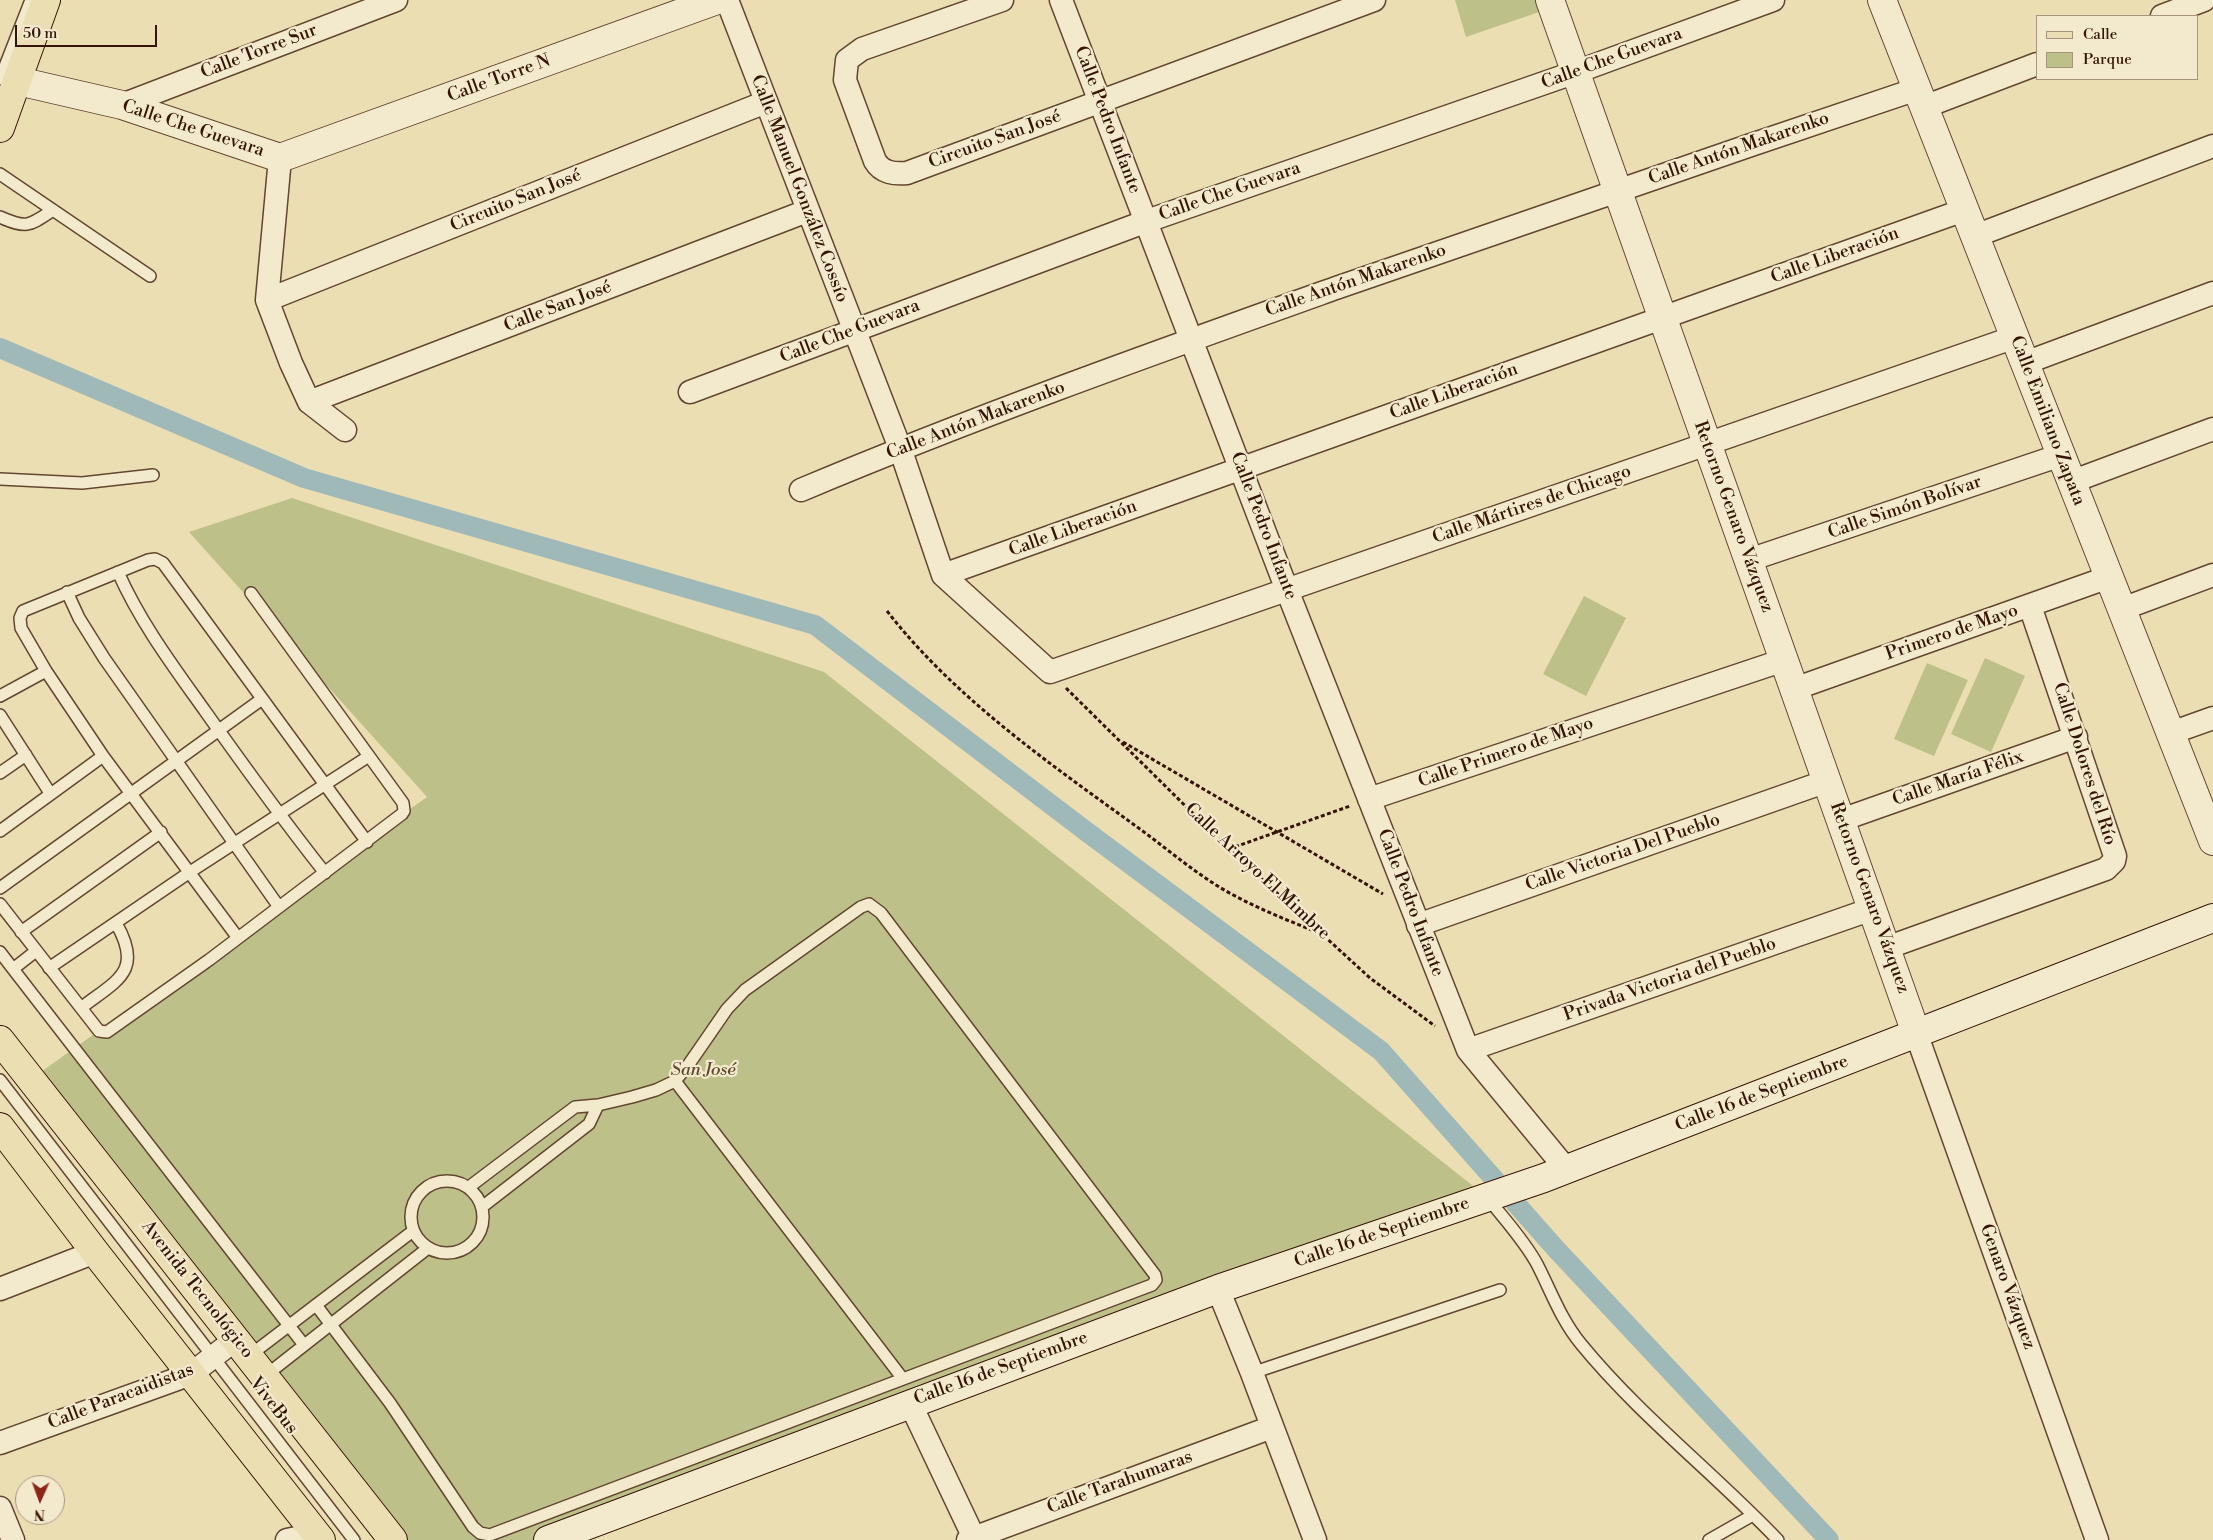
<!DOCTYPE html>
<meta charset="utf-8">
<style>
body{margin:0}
#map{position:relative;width:2213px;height:1540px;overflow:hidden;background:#ecdeb3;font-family:"Libre Bodoni",serif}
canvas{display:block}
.legend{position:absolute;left:2036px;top:15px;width:162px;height:65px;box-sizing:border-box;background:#f3eace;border:1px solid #a7947e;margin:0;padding:6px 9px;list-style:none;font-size:15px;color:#351405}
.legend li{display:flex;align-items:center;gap:10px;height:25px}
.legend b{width:25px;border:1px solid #a7947e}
.north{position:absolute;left:15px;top:1475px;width:50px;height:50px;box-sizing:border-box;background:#f3eace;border:1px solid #a7947e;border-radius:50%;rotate:182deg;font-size:14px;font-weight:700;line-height:20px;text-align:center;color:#351405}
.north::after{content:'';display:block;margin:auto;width:18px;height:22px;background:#8f2418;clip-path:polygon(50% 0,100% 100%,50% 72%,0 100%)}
.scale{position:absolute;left:15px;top:25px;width:142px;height:22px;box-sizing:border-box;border:2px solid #351405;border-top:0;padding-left:6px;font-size:15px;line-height:18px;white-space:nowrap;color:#351405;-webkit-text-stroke:4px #f3eace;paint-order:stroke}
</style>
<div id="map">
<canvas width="2213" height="1540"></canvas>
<ul class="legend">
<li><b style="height:6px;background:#ecdeb3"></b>Calle</li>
<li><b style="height:14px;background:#bdc089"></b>Parque</li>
</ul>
<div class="north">N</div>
<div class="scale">50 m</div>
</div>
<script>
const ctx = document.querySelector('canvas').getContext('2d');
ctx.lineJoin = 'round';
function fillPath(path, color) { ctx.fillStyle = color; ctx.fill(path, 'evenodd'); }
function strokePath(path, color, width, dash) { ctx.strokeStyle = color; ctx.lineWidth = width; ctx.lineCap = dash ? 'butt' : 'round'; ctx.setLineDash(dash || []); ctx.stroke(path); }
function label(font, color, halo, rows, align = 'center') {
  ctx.font = font + ' "Libre Bodoni",serif'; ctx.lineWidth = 4.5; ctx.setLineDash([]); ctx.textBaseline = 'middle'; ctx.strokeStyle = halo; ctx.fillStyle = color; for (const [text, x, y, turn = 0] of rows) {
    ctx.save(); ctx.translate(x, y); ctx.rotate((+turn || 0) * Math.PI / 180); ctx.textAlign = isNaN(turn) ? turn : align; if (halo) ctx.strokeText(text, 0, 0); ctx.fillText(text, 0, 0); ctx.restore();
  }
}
fillPath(new Path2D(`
 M1455,0h83l4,11 -76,26z
 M292,498l532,174 663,525 -935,343h-159l-362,-461 396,-282 -238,-265z
 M1584,596l42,22 -40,78 -43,-22z
 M1985,658l40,18 -34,76 -40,-18z
 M1927,663l41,17 -34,76 -40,-17z`), '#bdc089');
strokePath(new Path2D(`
 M0,348l304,130 511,147 272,207 294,219 175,198 273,291`), '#9eb9b8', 20);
const service = new Path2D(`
 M0,79l31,-79
 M0,174l150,102
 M0,217c27,12 29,9 53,-7
 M0,479l82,4 71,-8
 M118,572c22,50 55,94 87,139 39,55 78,109 120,162
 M67,592l12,26 25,40 175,249
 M0,696l46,-25
 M0,715l50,78
 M0,773l26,-18
 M0,831l103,-75
 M0,888l262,-189
 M0,904l99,127 8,1 102,-72 193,-146 2,-3 -1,-8 -152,-210
 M21,932l140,-100
 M238,938l-135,-182 -57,-85 -25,-43 -1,-10 3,-7 125,-51 7,-1 8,4 204,279
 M36,951l-23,18 291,376
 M0,952l13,17
 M49,968l141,-96 179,-116
 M81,1008c36,-28 63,-36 35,-85
 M0,1080l354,460
 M675,1081l228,298
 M411 1217a36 36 0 1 1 72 0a36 36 0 1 1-72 0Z
 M1487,1197c17,22 37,43 50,67 14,27 24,56 44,80 59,72 133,129 197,196
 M482,1207l107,-83 9,-19
 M316,1305l74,98 83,124 7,6 10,2 662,-250 4,-5 -1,-5 -274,-362 -12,-9 -8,3 -116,83 -18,19 -38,55 -14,17 -19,9 -24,7 -34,8 -23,2 -106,80
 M249,1356l164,-125
 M1252,1373l248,-83
 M265,1376l163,-128
 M1709,1540l44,-25`);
const minor = new Path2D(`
 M727,0l173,448 43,127 107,97 965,-335
 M1002,0l-140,49 -15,11 -2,20 30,81c7,12 19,13 32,12l467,-173
 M1061,0l226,590 181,460 99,120
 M2162,16l42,-16
 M122,105l274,-105
 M1924,107l113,-43
 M280,158l-13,142 24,63 18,39 36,28
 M1975,236l238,-90
 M267,300l499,-198
 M2025,363l188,-70
 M690,392l457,-171 429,-149 197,-72
 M309,402l498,-191
 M2071,482l142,-53
 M801,490c176,-74 356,-138 535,-202 194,-68 387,-134 581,-199
 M1749,560l312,-105
 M943,575l1021,-365
 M2122,609l91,-34
 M1794,689l315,-112
 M2171,733l42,-15
 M1369,799l415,-139
 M1841,820l235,-83
 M1418,925l409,-144
 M1886,948l220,-79 8,-8 1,-5 -85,-250
 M1916,1033l181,507
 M1468,1050l404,-141
 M0,1289l95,-37
 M1218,1289l34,84 63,167
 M910,1403l65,137
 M0,1443l191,-69 45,-35
 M0,1508l13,32
 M287,1540l29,-6
 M968,1540l304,-113`);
const tertiary = new Path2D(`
 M1550,0l366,1033
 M1882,0l331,841
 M18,81l104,24 158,53 437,-158`);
const secondary = new Path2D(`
 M548,1540l670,-251 326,-111 669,-260`);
const primary = new Path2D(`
 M0,128l46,-128
 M0,1040l393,500
 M0,1127l95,125 226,288`);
strokePath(service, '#634630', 14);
strokePath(minor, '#634630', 25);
strokePath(tertiary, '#634630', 30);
strokePath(secondary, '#351405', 30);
strokePath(primary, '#351405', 30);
strokePath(new Path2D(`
 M887,611c67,86 159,150 246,213 31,22 60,48 93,67 30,17 61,29 93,42
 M1066,688l163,161 141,129 65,48
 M1123,742l260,152
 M1229,849l121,-43`), '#351405', 3, [4, 2.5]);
strokePath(service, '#f3eace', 11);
strokePath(minor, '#f3eace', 22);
strokePath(tertiary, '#f3eace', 28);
strokePath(secondary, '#f3eace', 28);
strokePath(primary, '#ecdeb3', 28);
label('18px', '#351405', '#f3eace', [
 ["Calle Torre Sur",259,52,-21],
 ["Calle Che Guevara",1612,59,-20],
 ["Calle Torre N",499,79,-20],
 ["Calle Pedro Infante",1107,120,69],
 ["Calle Che Guevara",193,129,18],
 ["Circuito San José",995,140,-20],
 ["Calle Antón Makarenko",1739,149,-19],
 ["Calle Manuel González Cossío",799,189,69],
 ["Calle Che Guevara",1230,192,-19],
 ["Circuito San José",516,201,-22],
 ["Calle Liberación",1835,256,-20],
 ["Calle Antón Makarenko",1356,281,-19],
 ["Calle San José",558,307,-21],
 ["Calle Che Guevara",850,332,-21],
 ["Calle Liberación",1454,392,-20],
 ["Calle Antón Makarenko",976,421,-21],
 ["Calle Emiliano Zapata",2047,421,69],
 ["Calle Mártires de Chicago",1532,505,-19],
 ["Calle Simón Bolívar",1905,508,-19],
 ["Retorno Genaro Vázquez",1733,517,70],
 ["Calle Pedro Infante",1263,526,69],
 ["Calle Liberación",1073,529,-20],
 ["Primero de Mayo",1952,633,-19],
 ["Calle Primero de Mayo",1506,753,-19],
 ["Calle Dolores del Río",2084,764,72],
 ["Calle María Félix",1958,779,-19],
 ["Calle Victoria Del Pueblo",1623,853,-19],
 ["Calle Arroyo El Mimbre",1257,872,43],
 ["Retorno Genaro Vázquez",1869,898,70],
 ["Calle Pedro Infante",1410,903,69],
 ["Privada Victoria del Pueblo",1670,980,-19],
 ["Calle 16 de Septiembre",1762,1094,-21],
 ["Calle 16 de Septiembre",1382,1233,-19],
 ["Genaro Vázquez",2007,1287,70],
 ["Avenida Tecnológico",197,1290,52],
 ["Calle 16 de Septiembre",1001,1369,-20],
 ["Calle Paracaidistas",121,1397,-21],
 ["ViveBus",273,1406,52],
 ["Calle Tarahumaras",1120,1483,-20]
]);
label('italic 18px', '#5e482d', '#f3eace', [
 ["San José",703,1071]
]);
</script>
